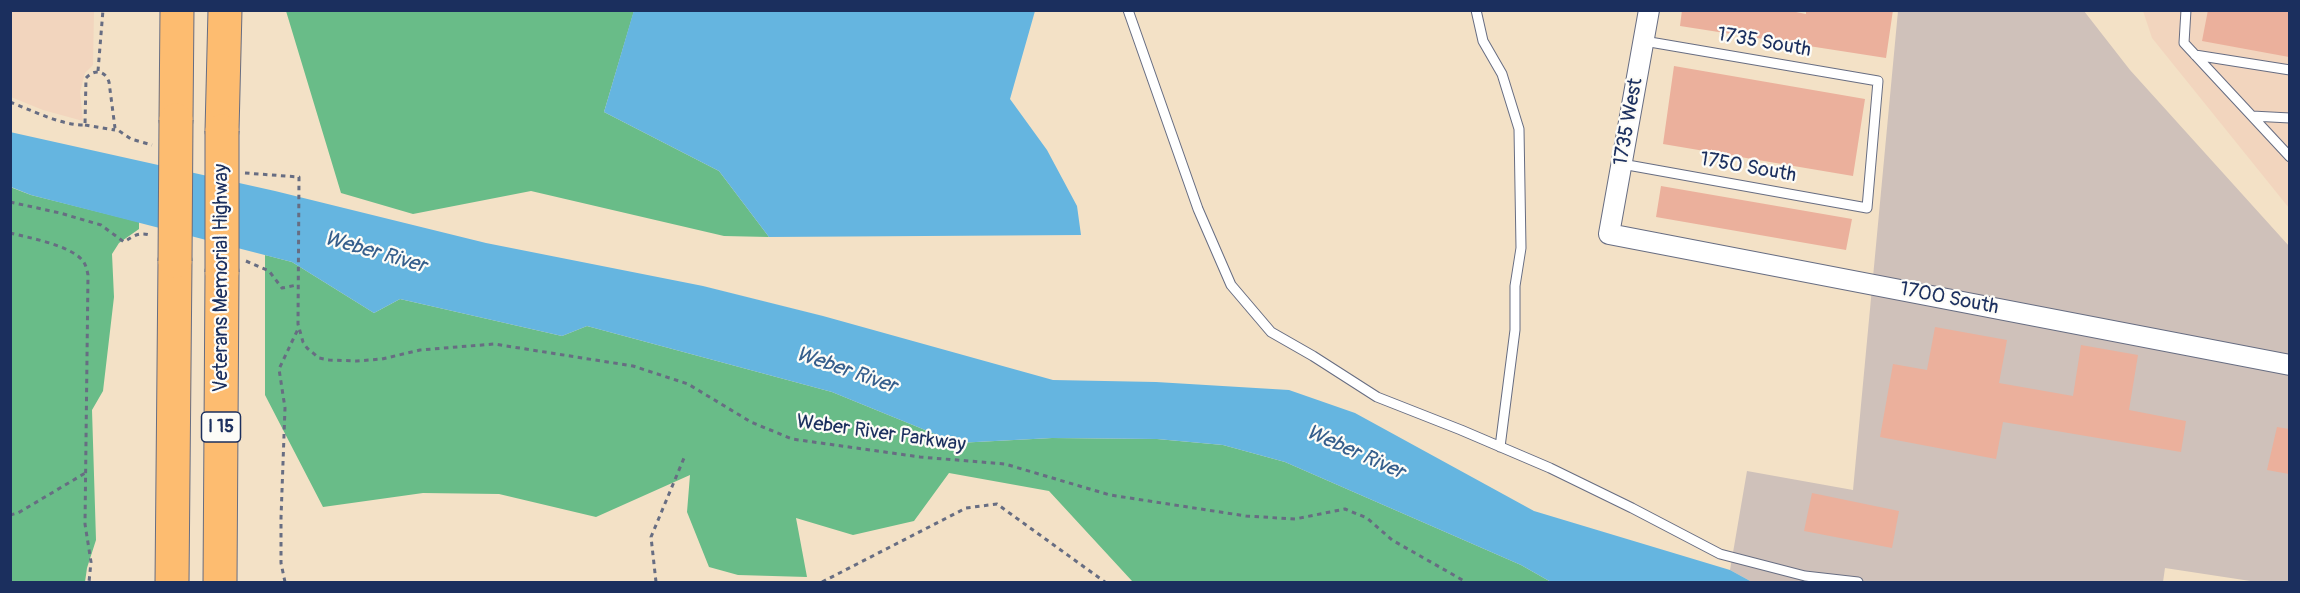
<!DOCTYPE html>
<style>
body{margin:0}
#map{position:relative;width:2300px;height:593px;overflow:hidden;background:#f3e1c6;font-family:Pangolin,sans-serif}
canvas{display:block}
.frame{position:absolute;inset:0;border:12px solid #1b2f5e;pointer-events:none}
</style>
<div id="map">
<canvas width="2300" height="593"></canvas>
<div class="frame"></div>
</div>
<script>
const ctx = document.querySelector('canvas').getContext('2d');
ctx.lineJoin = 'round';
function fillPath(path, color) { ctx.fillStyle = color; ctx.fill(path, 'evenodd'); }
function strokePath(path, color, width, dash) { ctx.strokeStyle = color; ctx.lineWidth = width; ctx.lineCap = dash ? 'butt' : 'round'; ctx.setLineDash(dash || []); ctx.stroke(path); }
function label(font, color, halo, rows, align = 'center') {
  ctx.font = font + ' Pangolin,sans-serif'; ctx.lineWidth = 4.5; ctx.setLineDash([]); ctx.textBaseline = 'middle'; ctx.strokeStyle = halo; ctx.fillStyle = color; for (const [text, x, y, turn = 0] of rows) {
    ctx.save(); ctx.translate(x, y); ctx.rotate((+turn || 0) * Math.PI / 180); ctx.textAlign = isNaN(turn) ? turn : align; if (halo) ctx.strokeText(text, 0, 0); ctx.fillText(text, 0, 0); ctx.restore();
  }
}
fillPath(new Path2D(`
 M10,11h84l-1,54 -8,8 -5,19 3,29 -40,-11 -32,-13z
 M2143,11h146v197l-137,-170z`), '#f2d5be');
fillPath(new Path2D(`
 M1898,11h186l46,59 159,176v336h-32l-92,-14 -2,14h-411l-22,-12 17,-99 106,19z`), '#cfc1ba');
fillPath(new Path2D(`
 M286,11h348l-30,101 115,59 50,66 -45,-1 -193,-45 -118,23 -72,-21z
 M10,187l21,8 108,27v7l-20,14 -7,11 2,43 -11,94 -11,19 4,130 -9,28 -2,14h-74z
 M265,255l27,7 82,51 26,-14 162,37 25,-10 245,66 125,51 95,-5 105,1 66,6 62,17 236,103 30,17 -419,-1 -83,-90 -100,-18 -35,48 -61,14 -57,-17 11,59 -69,-2 -29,-8 -22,-55 3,-37 -94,42 -97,-23 -76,-1 -100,14 -58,-112z`), '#69bc88');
fillPath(new Path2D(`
 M634,10l401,1 -25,88 37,51 30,56 4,29 -312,2 -50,-66 -115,-59z
 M10,132l265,59 211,52 217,43 120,30 230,64 103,2 133,8 66,23 179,98 196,59 22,12h-201l-30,-17 -236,-103 -62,-17 -66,-6 -105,-1 -95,5 -125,-51 -245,-66 -25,10 -162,-37 -26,14 -82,-51 -261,-67 -20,-8z`), '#65b5e0');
fillPath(new Path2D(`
 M1682,10h104l20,4v-4h87l-7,48 -206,-32z
 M2208,10h81v47l-87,-16z
 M1674,66l191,33 -12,77 -190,-32z
 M1661,186l191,33 -6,31 -190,-33z
 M1935,327l72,13 -8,43 74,13 8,-51 57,10 -9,55 57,11 -5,31 -178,-30 -7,37 -116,-22 13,-73 34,6z
 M2277,427l12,2v45l-22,-4z
 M1812,493l87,18 -7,37 -88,-17z`), '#ebb09c');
const service = new Path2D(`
 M1128,10l70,199 33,76 40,47 42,24 64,41 84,33 89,38 82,40 88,46 85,22 53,6
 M1476,10l7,31 19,33 17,55 2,119 -6,38v44l-15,117
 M2186,10l-2,33 106,114
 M2195,55l95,15
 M2252,116l38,2
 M1622,164l245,44 11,-127 -234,-40`);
const minor = new Path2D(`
 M1649,10l-40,224 681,131`);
const motorway = new Path2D(`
 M176,120l1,-110
 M222,131l3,-121
 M172,582l3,-321
 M220,582l2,-310`);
strokePath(service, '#676d82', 11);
strokePath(minor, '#676d82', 22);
strokePath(motorway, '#676d82', 35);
strokePath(new Path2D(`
 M98,71l5,-61
 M10,102c21,8 53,24 75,23l1,-47c8,-9 19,-8 23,4l6,46 16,11 21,6
 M85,125l30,5
 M245,173l54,4 -1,147 5,18 4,6 12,10 10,2 28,1 25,-2 38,-9 74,-6 139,22 55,18 63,38 41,17 128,18 85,7 105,31 136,21 49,3 50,-10 22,9 25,22 74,42
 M10,202l50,11 41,12 23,17c10,-6 14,-10 26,-7
 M10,233c20,5 60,12 73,28 3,4 4,9 5,14l-3,249 6,38 -2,20
 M246,261l23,10 13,17 15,-3
 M10,515l8,-2 69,-41
 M285,582l-4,-19v-45l4,-110 -6,-39 19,-40
 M656,582l-5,-45 33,-79
 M822,582l144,-74 31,-4 108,78`), '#676d82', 3, [4.5, 4.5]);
strokePath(service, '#fff', 9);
strokePath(minor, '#fff', 20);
strokePath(motorway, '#fdbc70', 33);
const motorwayBridge = new Path2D(`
 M175,261l1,-141
 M222,272v-141`);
strokePath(motorwayBridge, '#676d82', 35, []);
strokePath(motorwayBridge, '#fdbc70', 33);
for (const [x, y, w] of [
 [221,427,39]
]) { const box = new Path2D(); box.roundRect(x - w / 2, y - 15, w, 30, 4.5); ctx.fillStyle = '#fdfcf7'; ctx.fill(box); strokePath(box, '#1b2f5e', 1.5); }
label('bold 18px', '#1b2f5e', null, [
 ["I 15",221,427]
]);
label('20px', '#1b2f5e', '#fdfcf7', [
 ["1735 South",1764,43,10],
 ["1735 West",1629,122,-80],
 ["1750 South",1748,168,10],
 ["Veterans Memorial Highway",222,278,-90],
 ["1700 South",1949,299,11],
 ["Weber River Parkway",881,434,8]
]);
label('italic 21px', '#355e8c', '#fdfcf7', [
 ["Weber River",375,253,16],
 ["Weber River",846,371,19],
 ["Weber River",1355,453,24]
]);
</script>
